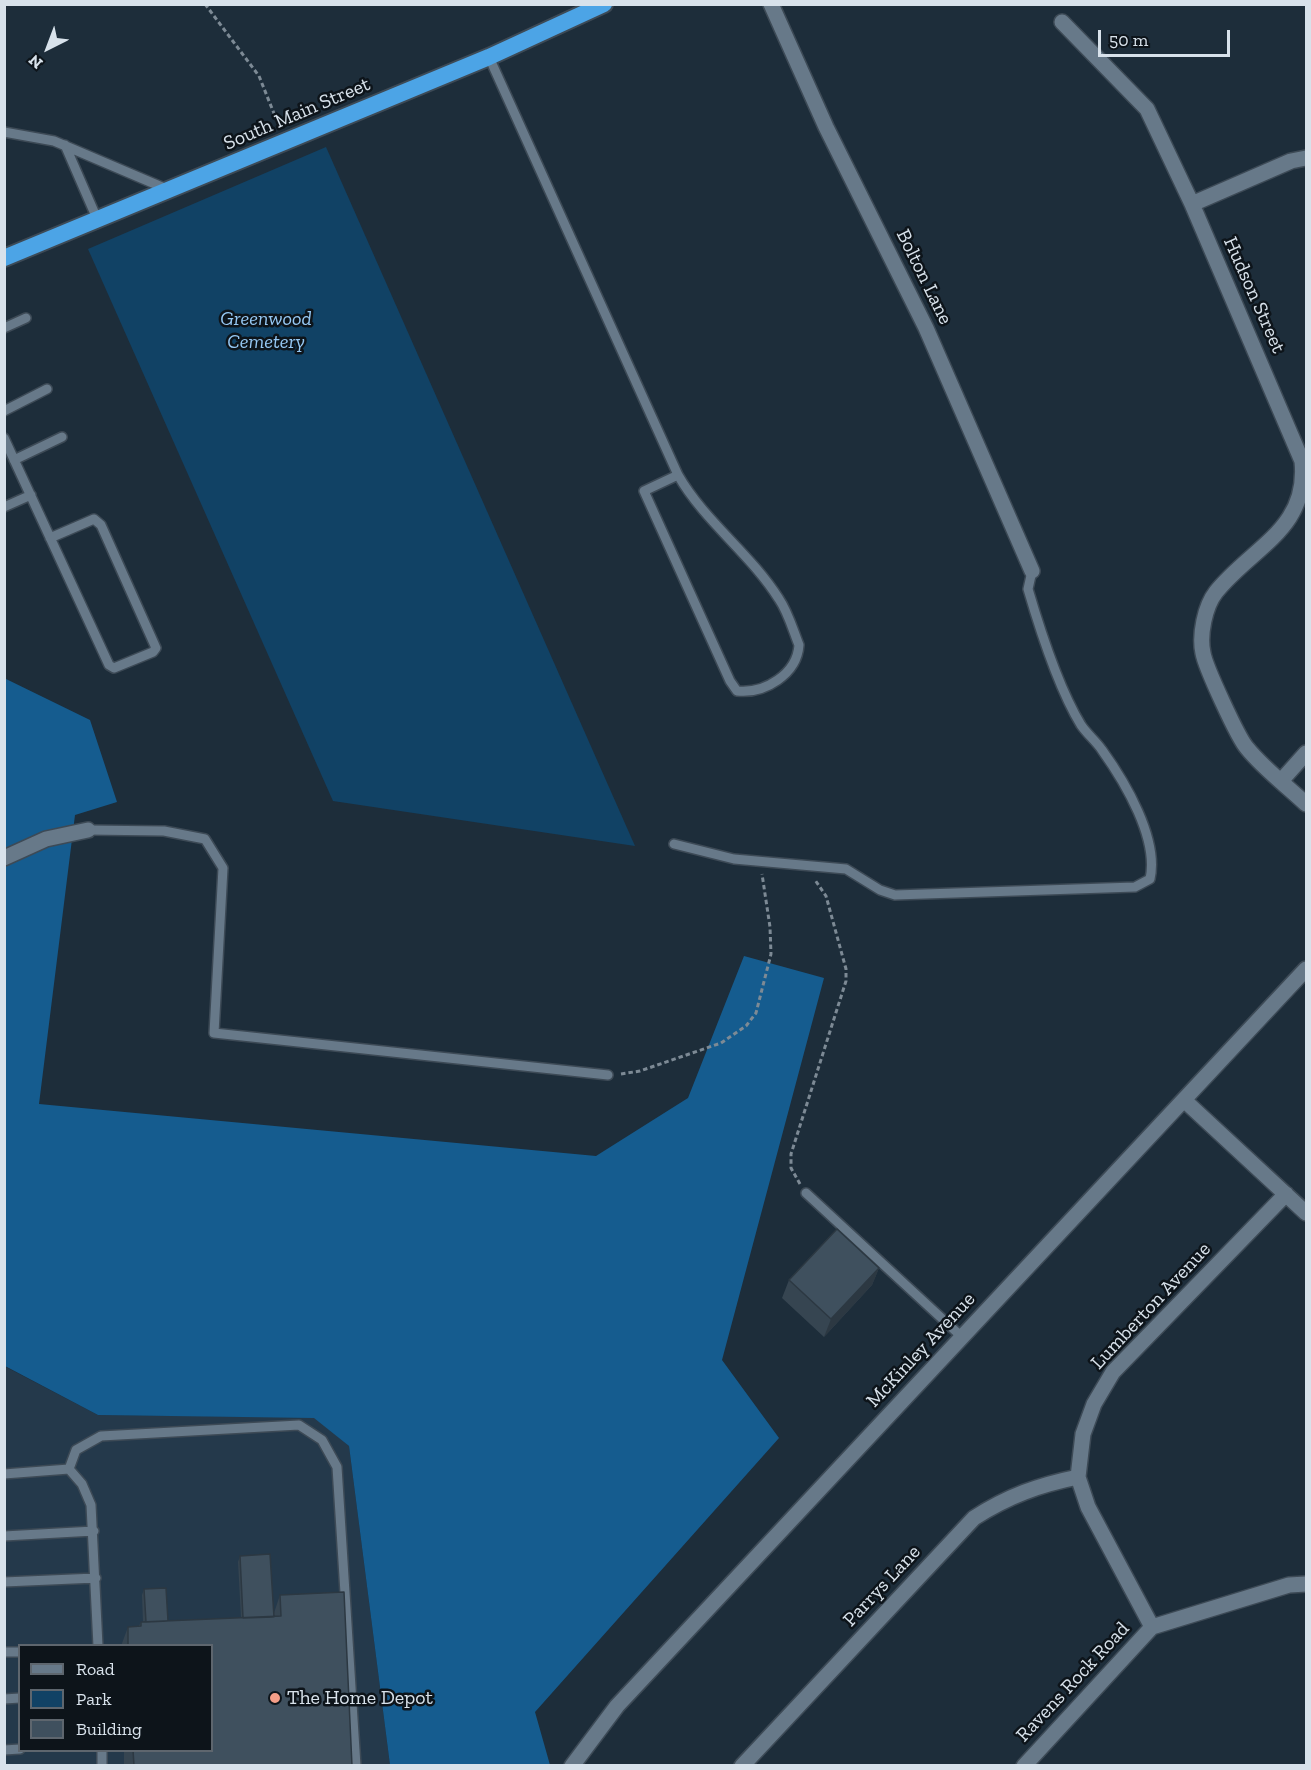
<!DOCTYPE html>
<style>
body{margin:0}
#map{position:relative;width:1311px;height:1770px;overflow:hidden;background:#1d2d3a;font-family:"Zilla Slab",serif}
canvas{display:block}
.frame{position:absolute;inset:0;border:6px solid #d8e2eb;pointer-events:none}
.legend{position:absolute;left:18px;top:1644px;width:195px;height:108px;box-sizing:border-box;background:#0d141a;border:2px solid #5e666e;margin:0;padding:8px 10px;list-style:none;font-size:18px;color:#d8e2eb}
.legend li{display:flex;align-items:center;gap:12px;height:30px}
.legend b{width:30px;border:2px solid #5e666e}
.north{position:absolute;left:18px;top:18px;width:60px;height:60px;-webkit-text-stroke:4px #0d141a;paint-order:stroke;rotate:222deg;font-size:16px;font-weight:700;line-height:24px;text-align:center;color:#d8e2eb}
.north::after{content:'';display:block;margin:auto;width:21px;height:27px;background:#d8e2eb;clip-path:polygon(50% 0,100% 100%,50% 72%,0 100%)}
.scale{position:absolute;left:1098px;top:30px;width:132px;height:27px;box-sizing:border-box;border:3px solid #d8e2eb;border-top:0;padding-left:8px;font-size:18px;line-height:21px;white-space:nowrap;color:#d8e2eb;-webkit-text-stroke:4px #0d141a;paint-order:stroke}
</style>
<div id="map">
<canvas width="1311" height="1770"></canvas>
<div class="frame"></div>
<ul class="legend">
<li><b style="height:8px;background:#677989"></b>Road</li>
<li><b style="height:16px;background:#114265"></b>Park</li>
<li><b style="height:16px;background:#3f505e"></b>Building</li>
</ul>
<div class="north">N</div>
<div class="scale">50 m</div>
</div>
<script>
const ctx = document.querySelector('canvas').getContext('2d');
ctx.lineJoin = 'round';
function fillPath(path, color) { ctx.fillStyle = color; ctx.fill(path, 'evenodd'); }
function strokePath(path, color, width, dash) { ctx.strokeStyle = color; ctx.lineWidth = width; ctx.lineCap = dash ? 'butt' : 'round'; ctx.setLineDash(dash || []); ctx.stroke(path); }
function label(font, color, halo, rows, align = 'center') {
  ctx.font = font + ' "Zilla Slab",serif'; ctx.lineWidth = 5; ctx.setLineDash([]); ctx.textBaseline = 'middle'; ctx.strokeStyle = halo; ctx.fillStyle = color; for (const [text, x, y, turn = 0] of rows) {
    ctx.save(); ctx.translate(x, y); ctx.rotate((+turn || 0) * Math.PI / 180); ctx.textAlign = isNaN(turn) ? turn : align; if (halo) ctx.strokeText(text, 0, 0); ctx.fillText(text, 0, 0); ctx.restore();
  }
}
fillPath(new Path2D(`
 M4,1366l94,49 216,2 35,29 41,319h-385zM20,1646h192v104h-192z`), '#24394b');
fillPath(new Path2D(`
 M326,147l309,699 -302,-45 -245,-552z`), '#114265');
fillPath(new Path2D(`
 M4,678l86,42 27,82 -42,13 -36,289 557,52 92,-58 56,-142 80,22 -102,382 57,78 -244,274 15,53h-160l-41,-319 -35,-28 -216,-3 -93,-49z`), '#155c8f');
const service = new Path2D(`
 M489,57l189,418c27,47 72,78 101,124 9,13 14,31 20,46 -2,29 -34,49 -62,46l-7,-10 -86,-190 34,-16
 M4,132l50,9 115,49
 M65,145l33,76
 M4,328l22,-10
 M4,411l43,-22
 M4,438l105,227 5,3 39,-16 3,-4 -55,-123 -7,-6 -44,19
 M14,460l48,-23
 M4,507l27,-12
 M88,830l76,1 41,8 18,29 -9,165 394,42
 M674,844l60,15 112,10 34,21 15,5 240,-8 15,-8c9,-40 -25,-97 -48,-129 -6,-9 -15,-16 -21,-25 -22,-36 -41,-95 -53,-136l4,-18
 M806,1193l156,144
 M4,1474l65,-5
 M4,1536l90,-5
 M4,1582l92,-4
 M98,1646l-7,-141 -9,-21 -13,-15 7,-19 25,-14 198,-11 23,15 15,27 19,299
 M4,1652h16
 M4,1699l16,-1
 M4,1750l16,-1
 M102,1750v16`);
const minor = new Path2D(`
 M771,4l55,123 100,201 106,243
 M1062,22l85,87 45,95 110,257c7,68 -50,86 -86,131 -11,14 -17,43 -13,61 2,13 35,85 44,95 17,21 40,38 59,56
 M1192,204l99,-43 15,-3
 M1281,781l25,-28
 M4,858l42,-19 42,-9
 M1184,1100l122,113
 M1152,1627l-64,-120 -10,-30 5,-43 11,-30 19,-32 173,-178
 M1152,1627l137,-42 17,-1
 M572,1766l45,-60 689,-737
 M742,1766l232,-248c34,-22 65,-33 104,-41
 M1024,1766l128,-139`);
const trunk = new Path2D(`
 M4,258l485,-201 115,-53`);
strokePath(service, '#3d4a56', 12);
strokePath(minor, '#3d4a56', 18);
strokePath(trunk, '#3d4a56', 20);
strokePath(new Path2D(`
 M205,4l54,72 20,50
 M621,1074l19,-3 81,-28 25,-17 10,-13 15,-59 -1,-27 -8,-53
 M800,1184l-9,-16v-14l55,-173v-12l-20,-73 -11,-16`), '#7d8a95', 3, [4.5, 3]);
strokePath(service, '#677989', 9);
strokePath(minor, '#677989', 15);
strokePath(trunk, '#4ca4e6', 16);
fillPath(new Path2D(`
 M879,1268l-7,17 -48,52 -42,-39 7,-18z
 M240,1556l34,57 6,-18 72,171h-228v-16h88l-73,-124 2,-4h2l-1,-27 2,-6 24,32 73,-3 -3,-56z
 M128,1627v19h-7z`), '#364551');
fillPath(new Path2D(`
 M879,1268l-7,17 -48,52 7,-18z`), '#2c3842');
const building = new Path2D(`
 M837,1229l42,39 -48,51 -42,-39z
 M270,1554l4,63 -31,1 -3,-62z
 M166,1588l2,33 -22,1 -2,-33z
 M344,1592l8,174h-218l-1,-16h79v-104h-84v-19l13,-1v-4l140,-6 -1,-21z`);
fillPath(building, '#3f505e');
strokePath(building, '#2c3842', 1.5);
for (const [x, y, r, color] of [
 [275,1698,6,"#f49e88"]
]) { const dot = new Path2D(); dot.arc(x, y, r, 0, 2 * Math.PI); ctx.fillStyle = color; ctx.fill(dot); strokePath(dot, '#0d141a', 2); }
label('20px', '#d8e2eb', '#0d141a', [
 ["South Main Street",297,114,-23],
 ["Bolton Lane",924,277,64],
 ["Hudson Street",1254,295,66],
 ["Lumberton Avenue",1151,1306,-47],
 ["McKinley Avenue",921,1350,-47],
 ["Parrys Lane",882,1586,-47],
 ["Ravens Rock Road",1073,1682,-47]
]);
label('italic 20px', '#96c9f5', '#0d141a', [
 ["Greenwood",266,319],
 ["Cemetery",266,342]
]);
label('20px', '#d8e2eb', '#0d141a', [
 ["The Home Depot",287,1698]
], 'left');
</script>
